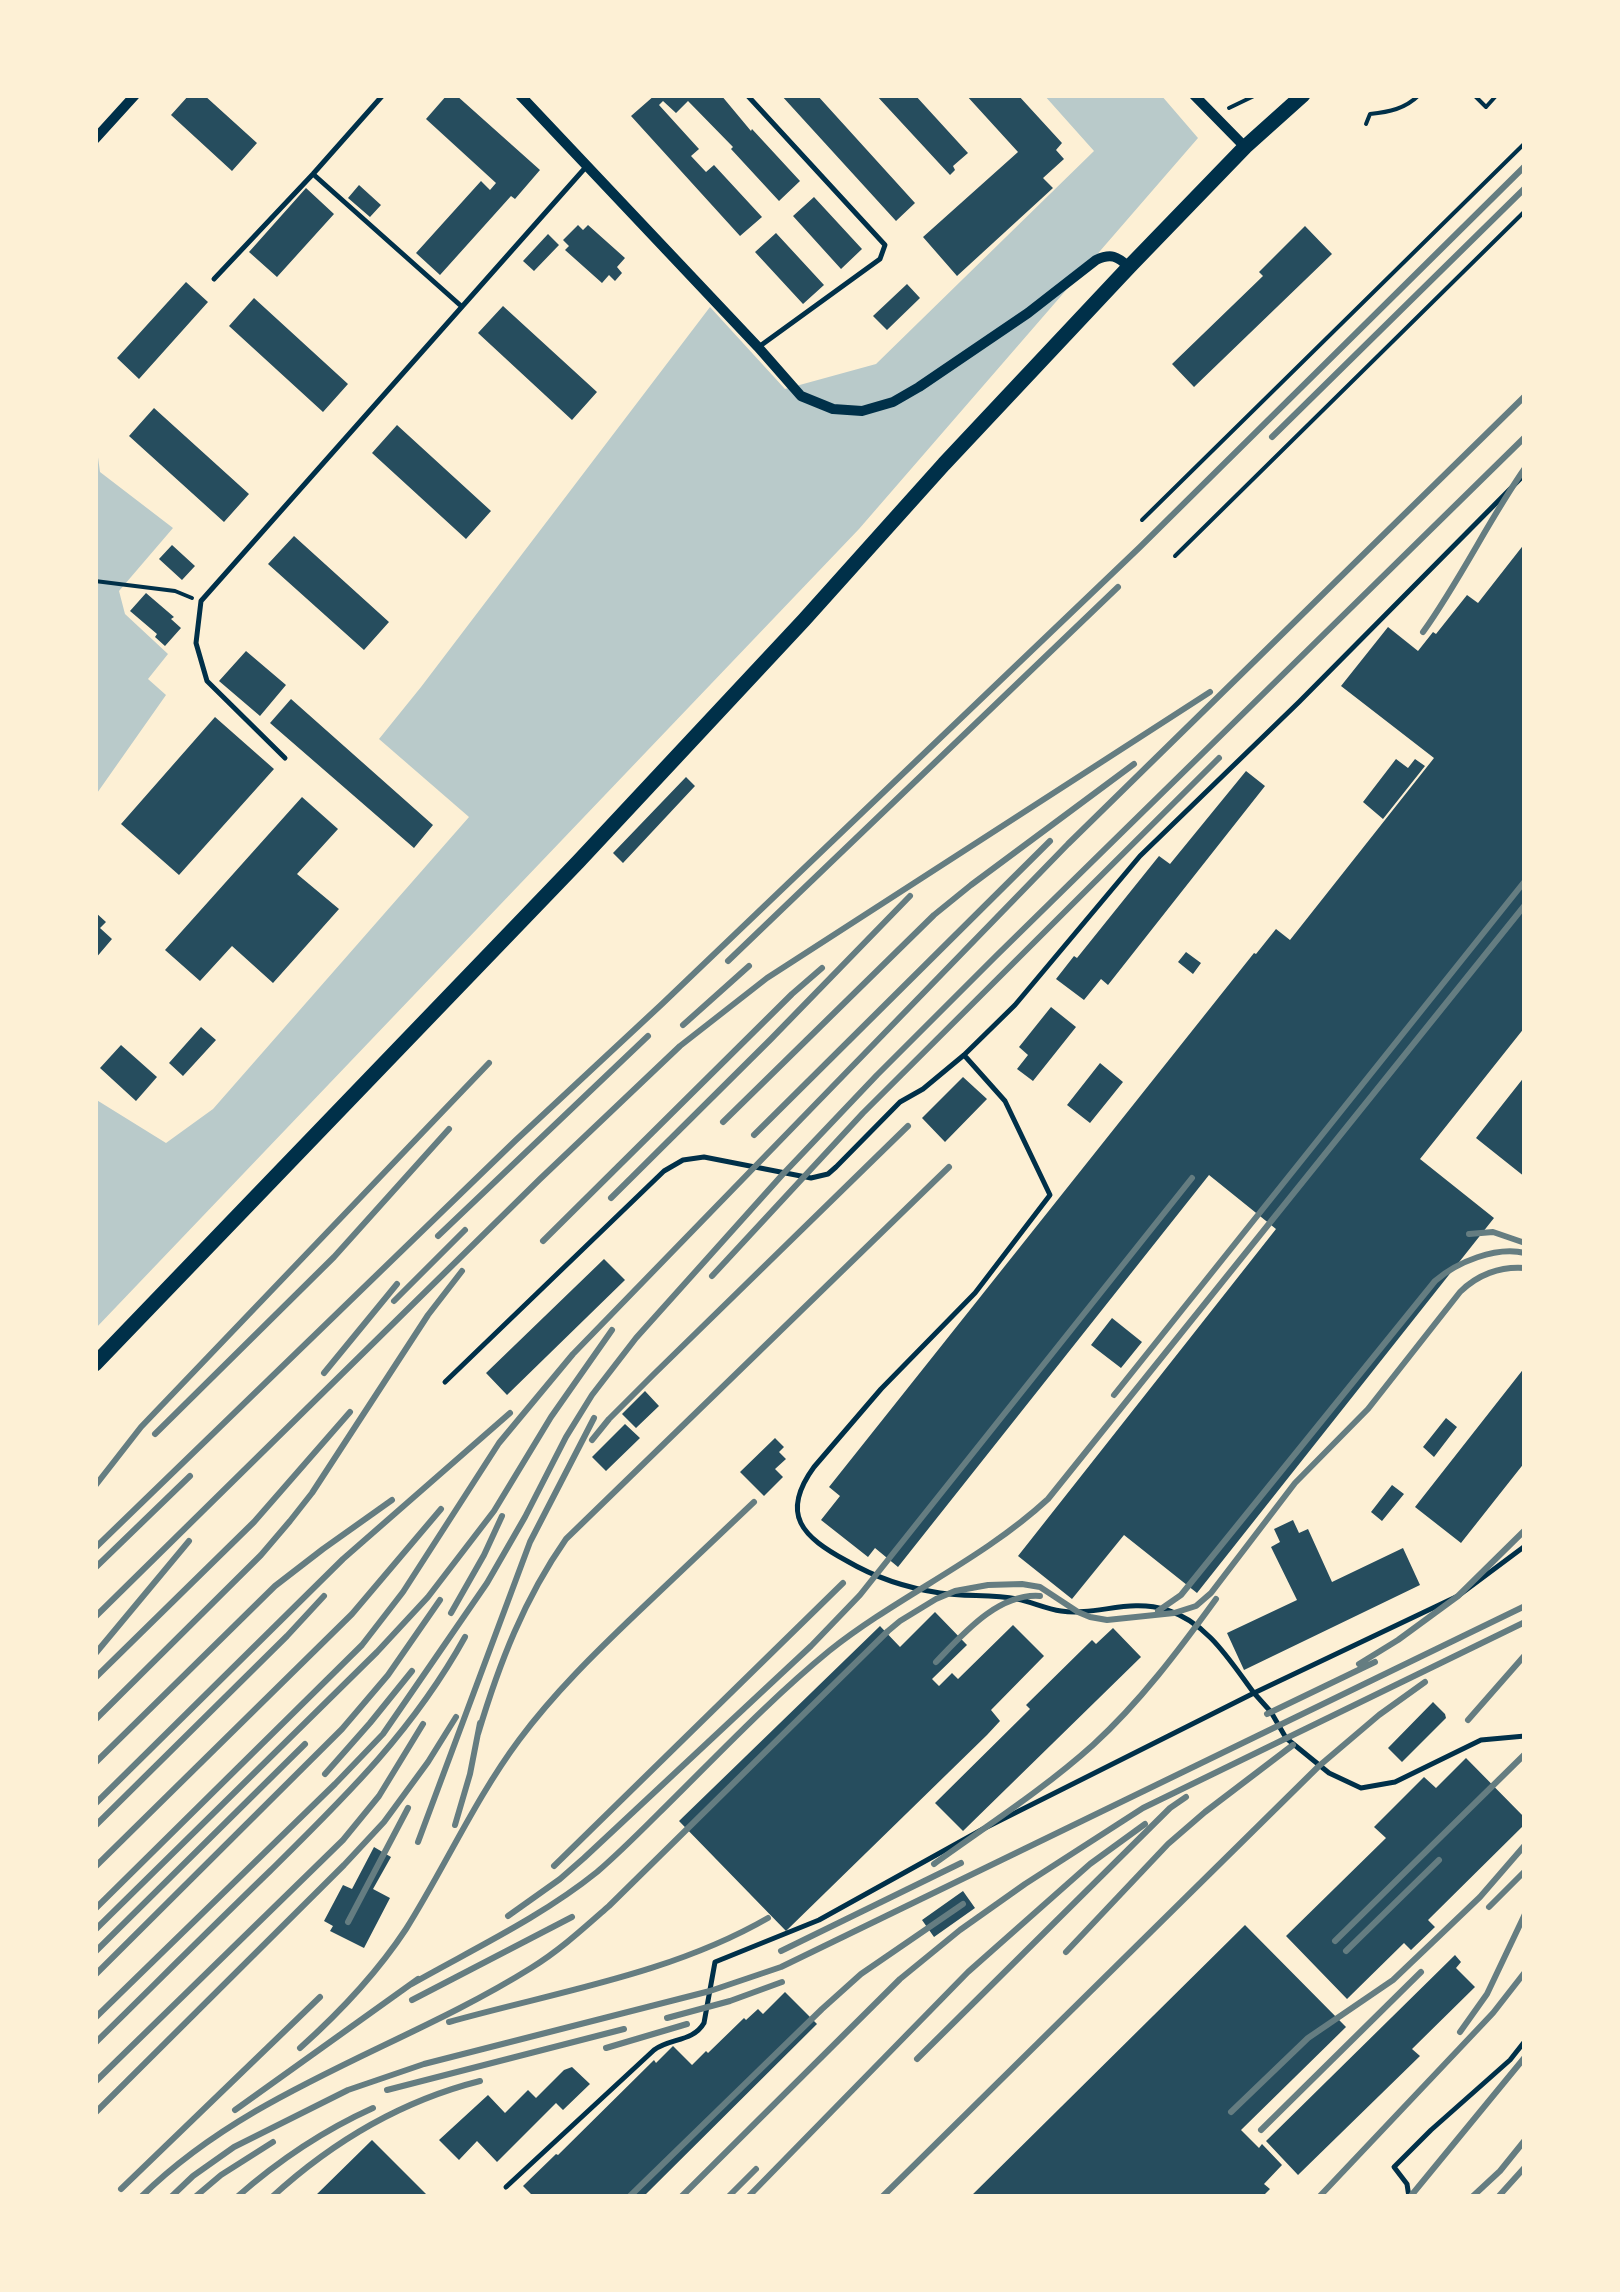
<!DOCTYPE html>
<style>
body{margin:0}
#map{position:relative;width:1620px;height:2292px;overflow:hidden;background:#fdf0d5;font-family:Ubuntu,sans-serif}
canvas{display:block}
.frame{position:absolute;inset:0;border:98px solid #fdf0d5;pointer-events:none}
</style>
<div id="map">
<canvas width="1620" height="2292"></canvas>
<div class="frame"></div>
</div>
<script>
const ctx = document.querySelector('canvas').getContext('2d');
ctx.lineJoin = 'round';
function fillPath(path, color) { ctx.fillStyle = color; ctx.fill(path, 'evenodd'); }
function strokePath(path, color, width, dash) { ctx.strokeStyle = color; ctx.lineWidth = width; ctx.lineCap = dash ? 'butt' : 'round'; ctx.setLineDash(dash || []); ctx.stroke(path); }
fillPath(new Path2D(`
 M1044,95h117l37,43 -339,391 -764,800v-230l71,44 47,-34 256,-292 -90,-78 42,-52 289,-380 75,82 91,-25 218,-213z
 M95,435l5,37 73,56 -54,63 6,23 43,40 -20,25 18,16 -71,101z`), '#b9caca');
fillPath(new Path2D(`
 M189,95h15l53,48 -25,28 -61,-56z
 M447,95h9l84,75 -25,29 -4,-3 -71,79 -24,-22 65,-72 9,9 6,-7 -70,-64z
 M655,95h66l30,36 1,-2 48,52 -21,20 -48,-52 2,-2 -45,-46 -12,12 -13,-12 -4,4 40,44 -8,7 15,16 8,-7 48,52 -22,19 -109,-120z
 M781,95h36l98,108 -19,18z
 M876,95h39l53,58 -15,13 2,4 -5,5z
 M966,95h52l44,48 -6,7 8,9 -21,19 10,10 -96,88 -34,-39 95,-85z
 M359,185l22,20 -11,12 -22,-19z
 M306,188l28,26 -57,63 -28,-25z
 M814,197l48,52 -21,20 -48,-53z
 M578,225l5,5 5,-5 37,33 -8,9 5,6 -7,8 -6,-6 -7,8 -37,-33 4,-4 -6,-6z
 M1305,226l27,28 -138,133 -22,-23 91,-88 -4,-4z
 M776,233l48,52 -21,19 -48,-52z
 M548,234l11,11 -25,26 -11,-10z
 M186,282l22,20 -69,77 -22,-21z
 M907,284l13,14 -33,32 -14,-14z
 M254,298l94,86 -25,28 -94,-86z
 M503,306l94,86 -25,28 -94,-87z
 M154,408l95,86 -25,28 -95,-86z
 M397,425l94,86 -25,28 -94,-86z
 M294,536l95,86 -25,28 -96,-86z
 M1525,543v484l-105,132 74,59 -297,375 -73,-58 -52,64 -54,-43 258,-327 -67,-54 -311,392 -23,-19 -7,9 -47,-37 19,-24 -11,-9 425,-534 2,1 20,-25 14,11 144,-182 -93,-72 47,-59 30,24 15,-19 3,2 31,-39 11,8z
 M172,545l23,21 -13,14 -23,-21z
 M146,593l28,24 -3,2 10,9 -16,18 -10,-9 2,-3 -27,-23z
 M246,651l40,34 -26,31 -41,-35z
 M291,699l142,126 -19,23 -144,-125z
 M215,717l59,52 -95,106 -58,-51z
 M1396,759l12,9 7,-9 10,7 -42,53 -20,-17z
 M1246,771l19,15 -157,199 -7,-6 -17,21 -28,-21 18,-23 3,2 82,-102 11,8z
 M686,777l9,9 -72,77 -10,-10z
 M302,797l36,32 -41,45 42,35 -66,74 -41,-37 -32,35 -35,-31z
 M95,912l11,10 -6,6 12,11 -17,20z
 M1186,952l15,11 -8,11 -15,-12z
 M1051,1007l25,20 -43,54 -16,-12 11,-14 -9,-8z
 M201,1027l15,13 -33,36 -14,-13z
 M121,1045l36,32 -21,24 -36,-33z
 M1100,1063l23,19 -33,41 -23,-18z
 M1525,1076v101l-49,-39z
 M963,1077l24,22 -42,43 -23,-24z
 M604,1259l21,21 -118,115 -21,-22z
 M1112,1318l30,24 -21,26 -30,-23z
 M1525,1367v95l-64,81 -46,-36z
 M645,1391l14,15 -23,22 -14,-14z
 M1446,1418l11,9 -23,30 -11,-10z
 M625,1424l15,14 -34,33 -14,-14z
 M775,1438l9,9 -5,5 7,7 -11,10 8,8 -19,19 -24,-24z
 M1392,1485l12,9 -22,27 -11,-9z
 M1293,1520l6,13 9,-4 24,53 71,-34 17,37 -176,85 -17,-37 70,-33 -26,-53 9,-5 -6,-13z
 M935,1612l32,33 -35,34 7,7 13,-13 6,6 55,-54 31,31 -53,54 9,11 -13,14 -201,196 -107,-110 201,-195 20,21z
 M1113,1628l28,29 -178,174 -28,-28 95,-94 -4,-4 66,-65 4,4z
 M1433,1702l12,12 1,4 -44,44 -14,-14z
 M1466,1758l59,60v6l-97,96 7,7 -24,23 -7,-7 -57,56 -61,-63 100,-98 -12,-11 50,-50 12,11z
 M374,1847l17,10 -18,32 17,9 -26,50 -34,-17 3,-5 -9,-5 19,-36 9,4z
 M963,1891l12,17 -41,29 -12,-17z
 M1245,1925l101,102 -105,103 18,18 3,-4 20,21 -18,19 6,5 -8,8h-292z
 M1455,1955l6,7 -5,6 19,19 -63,62 8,7 -122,119 -32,-34z
 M785,1992l32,32 -174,173h-109l-11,-11 33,-32 2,1 96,-95 2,3 17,-17 19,19 14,-14 2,2 36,-35 2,2 12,-11 5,5z
 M572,2067l18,17 -27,26 -7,-7 -59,59 -20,-21 -18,19 -20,-20 49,-45 17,18 23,-23 8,8 28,-28z
 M372,2140l57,57h-115z`), '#264d5e');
strokePath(new Path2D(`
 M1474,95l12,12 9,-10 -2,-2
 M1229,108l27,-13
 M1366,124l4,-10c19,-2 35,-5 49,-19
 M1142,520l383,-377
 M1175,556l350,-345
 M95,581l80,10 17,7`), '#003049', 4);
strokePath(new Path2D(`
 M747,95l138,150 -5,14 -120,87
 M313,174l147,131
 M214,279l99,-105 70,-79
 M285,758l-78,-77 -11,-38 5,-42 384,-433
 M445,1382l219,-211 19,-11 21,-3 107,21 17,-4 8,-7 64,-65 23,-13 41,-34 51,-50 125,-149 159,-154 226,-228
 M1525,1546l-67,50 -204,97 17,19 15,26 43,35 32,15 34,-6 86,-42 44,-4
 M506,2187l148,-137c16,-12 39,-8 50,-27l11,-61 104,-42 164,-91 271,-136c-24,-32 -46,-70 -87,-83 -38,-12 -70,6 -106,1 -15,-2 -29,-9 -44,-12 -25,-5 -52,-2 -77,-6 -33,-5 -64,-15 -93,-32 -44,-24 -68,-46 -33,-94l67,-78 94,-96 75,-98 -45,-94 -41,-46
 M1409,2197l-2,-13 -13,-17 37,-37 79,-70 15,-19`), '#003049', 5);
strokePath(new Path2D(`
 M520,95l238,252 43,49 32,13 29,2 31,-9 26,-15 109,-74 68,-53c15,-7 21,-4 33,7
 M1194,95l51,52
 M95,139l40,-44`), '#003049', 10);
strokePath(new Path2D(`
 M95,1364l483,-502 226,-242 140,-156 185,-197 116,-120 58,-52`), '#003049', 15);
strokePath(new Path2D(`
 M1272,437l253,-249
 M1423,632c38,-53 65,-111 102,-164
 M728,961l390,-374
 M683,1025l66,-59
 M723,1122l211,-207 37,-30 163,-121
 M754,1135l296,-294
 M611,1198l160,-159 139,-143
 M1469,1234l24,-2 32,11
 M438,1236l210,-200
 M543,1241l249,-247 30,-26
 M712,1276l151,-163 356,-355
 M394,1301l71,-71
 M324,1373l73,-89
 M1114,1395l411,-514
 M155,1434l179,-177 115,-128
 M592,1440l17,-21 44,-44 255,-249
 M95,1486l46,-59 348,-364
 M95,1548l421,-408 146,-136 478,-457 385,-381
 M95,1568l95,-92
 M1158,1611l23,-16 254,-314c22,-19 61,-35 90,-28
 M451,1613l33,-58 18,-39
 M95,1617l445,-438 140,-133 87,-68 443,-286
 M95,1654l94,-113
 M936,1662c27,-28 62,-69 104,-66
 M1359,1664l39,-24 60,-44 67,-66
 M95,1678l159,-156 96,-110
 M1267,1714l108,-52
 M95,1720l166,-165 29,-34 22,-28 116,-178 34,-44
 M1468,1720l57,-65
 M478,1734c21,-70 46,-135 88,-195l383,-372
 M95,1763l180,-177 48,-37 69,-49
 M325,1774l45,-51 42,-52
 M95,1804l248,-245 167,-146
 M455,1825l15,-51 10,-51
 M95,1826l192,-190 37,-40
 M418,1842l112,-300 64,-124
 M934,1864c54,-39 110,-75 159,-119 47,-43 86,-95 123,-146
 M554,1866l289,-283
 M95,1867l257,-253 89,-105
 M1489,1907l36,-36
 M95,1909l267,-264 41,-53 96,-149 74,-89 495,-510 457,-448
 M508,1916l52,-37 24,-21 227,-212 49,-51 332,-417
 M348,1922l60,-114
 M95,1930l282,-278 51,-55 66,-86 57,-94 61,-87
 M1335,1941l190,-187
 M781,1951l180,-88
 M1346,1951l93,-91
 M95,1952l210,-208
 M1066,1952l102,-108 37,-32 88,-67
 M95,1975l247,-246 46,-54 52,-75
 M408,1986c63,-36 132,-68 189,-114 21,-18 41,-38 61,-58 56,-55 110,-113 171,-163 69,-55 153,-91 219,-152l477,-594
 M412,2000l160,-83
 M95,2018l240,-234 48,-50 104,-151 38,-66 41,-80 26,-42 44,-57 147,-164 94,-99 119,-119 529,-519
 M667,2018l63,-17 52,-19
 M449,2022c107,-30 222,-48 319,-104
 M1460,2032l27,-38 38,-80
 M95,2043c58,-57 116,-115 175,-172 75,-74 143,-140 195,-234
 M300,2048c39,-35 77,-75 106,-119 39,-62 69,-130 113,-189 35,-47 77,-88 119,-128 39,-37 77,-73 116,-110
 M606,2048l81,-24
 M917,2059l253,-251 16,-11
 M95,2082l248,-242 36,-44 44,-72
 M387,2090l237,-61
 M235,2110l183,-131
 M1231,2112l77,-74 85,-58 87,-83 45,-52
 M95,2113l249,-248 40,-43 44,-60 28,-45
 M1261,2130l160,-158
 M121,2189l199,-192
 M141,2197c109,-108 262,-149 390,-229 28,-17 53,-40 78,-62l279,-275 12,-10 36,-22 19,-8 33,-6 34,-1 18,3 38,25 12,5 17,3 67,-7 22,-7 15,-13 84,-110 73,-74 92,-117c17,-17 40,-26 65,-24
 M171,2197l22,-21 41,-29 114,-57 76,-26 286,-73 71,-24 744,-361
 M195,2197l26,-22 52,-33
 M237,2197c42,-37 85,-66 136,-89
 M272,2197c60,-55 129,-96 208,-116
 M629,2197l193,-188 39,-35 102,-70
 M681,2197l219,-218 60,-49 65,-46 118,-76 382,-186
 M728,2197l28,-28
 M748,2197l220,-225 122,-108 55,-40
 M882,2197l437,-431 60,-51 46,-33
 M1319,2197l174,-184 32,-41
 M1410,2197l115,-140
 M1472,2197l28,-26 25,-31
 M1498,2197l27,-30`), '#657d81', 6);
</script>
